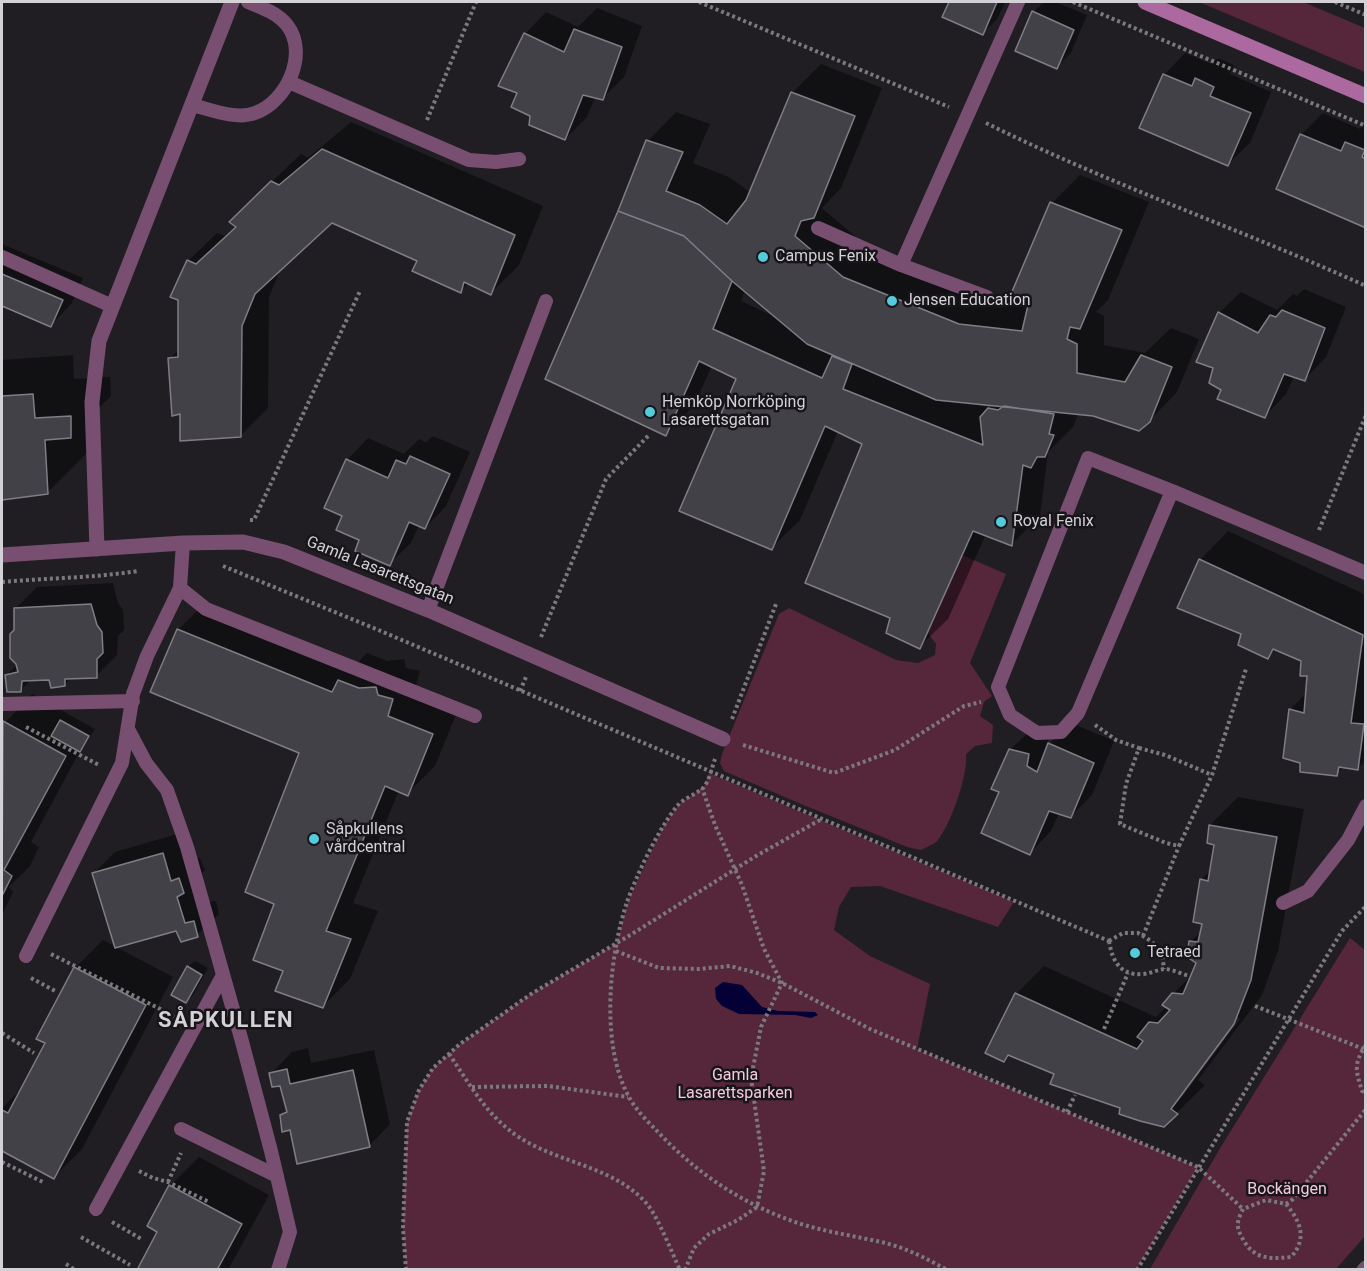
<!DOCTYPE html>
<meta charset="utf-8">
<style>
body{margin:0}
#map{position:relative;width:1367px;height:1271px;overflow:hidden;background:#211e23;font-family:Roboto,sans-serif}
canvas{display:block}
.frame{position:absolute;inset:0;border:3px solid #d3d1d5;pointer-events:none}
</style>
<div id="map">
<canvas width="1367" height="1271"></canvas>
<div class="frame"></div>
</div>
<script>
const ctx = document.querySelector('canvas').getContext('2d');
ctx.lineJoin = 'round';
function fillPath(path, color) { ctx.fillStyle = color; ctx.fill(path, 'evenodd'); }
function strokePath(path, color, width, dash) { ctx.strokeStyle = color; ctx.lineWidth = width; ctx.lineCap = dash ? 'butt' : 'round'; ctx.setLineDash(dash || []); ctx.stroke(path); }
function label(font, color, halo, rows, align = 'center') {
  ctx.font = font + ' Roboto,sans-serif'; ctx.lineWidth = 5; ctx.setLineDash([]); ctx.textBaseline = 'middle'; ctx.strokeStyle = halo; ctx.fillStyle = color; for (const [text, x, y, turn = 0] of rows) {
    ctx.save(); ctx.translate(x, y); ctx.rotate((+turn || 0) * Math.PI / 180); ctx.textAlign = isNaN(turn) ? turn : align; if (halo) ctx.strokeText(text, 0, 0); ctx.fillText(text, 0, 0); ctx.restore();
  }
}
fillPath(new Path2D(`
 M1199,2h104l62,26v44z
 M962,555l44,19 -36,89 22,33 -8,6 -4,14 13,9 -1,18 -17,3 -9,8c2,22 -15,69 -28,86 -4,5 -12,7 -17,10l-14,-3 -106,-43 -77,-33 -4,-8 2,-9 57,-140 10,-6 107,52 22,3 17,-8 1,-11 -8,-11z
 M709,773l305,129 -16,25 -118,-41 -29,1 -12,20 -5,23 36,26 60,28 -13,65 281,118 -61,102 -731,1 -3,-42 4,-106 12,-32 14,-22 27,-24 71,-50 86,-51 11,-42 35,-74 16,-23 25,-17z
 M1350,938l15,12v286l-29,33h-186l69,-119z`), '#56263b');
fillPath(new Path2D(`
 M723,982l19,3 20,22 16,4 37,1 3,3 -7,3 -16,-3 -56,-1 -17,-8 -6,-7 -1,-11z`), '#040035');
fillPath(new Path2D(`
 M950,2h55l-8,17 -14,14 -39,-16z
 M1044,2h11l32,13 -16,38 -15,14 -23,-55z
 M597,8l45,18 -18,51 -22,22 -7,-2 -8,20 -22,22 -33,-24 -13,-23 6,-58 21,-22 32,15z
 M1185,53l26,11 7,-6 16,7 -4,9 41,18 -21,51 -22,21 -64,-89z
 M821,64l61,24 -41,100 -19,20 49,42 116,47 37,4 28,-98 28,-28 69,27 -41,98 -12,12 8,4v29l41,8 26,-25 28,11 -22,53 -28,29 -71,-7 -5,13 -25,25 -8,64 -28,28 -26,-10 -38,85 -29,28 -27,-30 -28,-174 -26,-12 -38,89 -29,28 -33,-170 -26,-13 -18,41 -28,28 -47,-222 29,-71 28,-29 34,12 -17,39 36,14 21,15 42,-99zM745,290l30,27 -34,-16zM975,403l19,1 -5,4z
 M1323,113l37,16 6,-6v103l-65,-91z
 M351,122l192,84 -24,59 -28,28 -22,-10 -8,8 -42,-30 -87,-40 -51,47 -12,29 -1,111 -28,28 -58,-24 -12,-53 9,-10 9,-88 29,-28 8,3 12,-10 22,-32 42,-40 7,4z
 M2,244l81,34 -11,25 -21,22 -49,-21z
 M1304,289l42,18 -20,50 -21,22 -11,-3 -8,18 -21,22 -43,-27 -7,-22 4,-54 22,-21 36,18 16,-16 4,2z
 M73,355l1,24 36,-2 1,19 -26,26 2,31 -40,40 -45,5v-138z
 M433,436l37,16 -24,54 -21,22 -6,-3 -8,18 -22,21 -28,-24 -17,-25 3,-55 21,-22 36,16 15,-15 7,3z
 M1228,531l138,64v166l-9,8 -13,-3 -7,8 -35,-12 -12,-52 17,-18 2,-18 -7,-14 -26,-11 -9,8 -25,-24 -63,-26 21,-47z
 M113,583l5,20 5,7 1,20 -6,6 -1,19 -21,21 -24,1 -7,8 -15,-6h-18l-11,11 -15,-14 12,-12 -3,-55 22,-22z
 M206,602l151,61 10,-10 20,8 17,-2 2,9 14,3 -5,17 45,17 -25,61 -28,28 -8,-4 -46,113 25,8 -28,68 -28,28 -38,-37 -8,-67 25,-151 -123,-122z
 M32,694l63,35 -14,20 -50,93 8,5 -9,19 -21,21 4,5 -11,23v-189z
 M1071,723l43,18 -22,54 -22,22 -11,-4 -8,18 -21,22 -29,-61 9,-42 22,-21 17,4 -2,13z
 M1238,797l66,12 -26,142 -16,44 -64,85 7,5 -42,41 -107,-53 -46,-19 -6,6 12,-66 28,-28 112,51 11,-11 6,-12 20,-20 5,-12 -8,-20 13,-12 1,-7 -9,-2 7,-42 10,-10 4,-25 -6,-19zM1237,1017l3,2 -58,78h-4z
 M184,832l9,28 7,-2 5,12 -7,6 8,26 10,-1 3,13 -22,21 -20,-6 -83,-56 21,-21z
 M103,940l70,37 -91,172 -28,28 -52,-28v-41l22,-22 23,-43 28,-75z
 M195,961l13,7 -15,27 -7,6 2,-34z
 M308,1048l3,15 63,-13 16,74 -21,22 -78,-17 -10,-13 7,-6 -7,-25 -10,-11 21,-22z
 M199,1157l70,38 -41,75h-89l20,-38 -10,-6 22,-41z`), '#0007');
const building = new Path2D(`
 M949,2h48l-14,33 -41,-18z
 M1032,11l42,19 -17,39 -42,-18z
 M574,29l48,18 -19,53 -20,-5 -18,45 -36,-15 1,-9 -19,-9 6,-14 -19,-7 26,-53 40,19z
 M1163,74l29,12 3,-8 19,9 -4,9 41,17 -23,53 -89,-38z
 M791,92l64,24 -41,102 -13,3 -6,15 48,41 116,47 63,7 6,-26 -17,-11 39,-92 72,28 -42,99 -10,-2 -3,12 10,5v29l48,9 16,-27 31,12 -22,55 -11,9 -46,-15 -157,-16 -129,-56 -75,-63 -48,-45 -66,-25 28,-71 37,12 -17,39 34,14 27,19 19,-24z
 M1300,134l41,17 4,-9 20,8 -3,7 4,2v69l-90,-39z
 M322,149l193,86 -24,60 -27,-13 -3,11 -49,-22 5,-10 -85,-38 -77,71 -13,32 -1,111 -61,4v-27l-8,2 -4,-58 10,-1v-57l-8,-3 17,-37 9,4 40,-37 -7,-5 42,-41 8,4z
 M618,211l66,25 48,45 -19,48 109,49 10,-22 20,8 -9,25 140,56 -3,-28 8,-9 10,2 6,-4 50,8 -5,20 5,1 -9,22h-8l-6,11 -8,-3 -11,81 -39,-15 -53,118 -34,-16 4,-15 -85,-35 57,-139 -37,-18 -53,124 -93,-39 57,-132 -37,-18 -33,75 -121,-57z
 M2,274l61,26 -12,27 -49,-21z
 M1282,310l43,18 -20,53 -21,-7 -19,44 -48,-19 4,-9 -12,-7 4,-15 -17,-6 22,-50 40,21 12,-18 6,2z
 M33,394l2,24 36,-2v22l-26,2 3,54 -46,6v-104z
 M410,456l40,18 -25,55 -16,-7 -19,44 -35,-15 4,-11 -23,-10 6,-14 -18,-8 22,-49 42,19 8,-18 10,4z
 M1199,559l164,76 -12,88 13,1 -6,46 -19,-3 -2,9 -37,-4v-9l-17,-5 6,-49 15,4 3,-37h-7l1,-15 -28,-12 -5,10 -30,-14 3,-11 -64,-26z
 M91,604l6,21 5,7 1,21 -6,6v19l-32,1v7l-14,2 -2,-8 -27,1 -1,11h-14l-2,-17 13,-3 -2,-8 -6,-6v-24l4,-4v-22z
 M177,629l155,63 6,-12 21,8 17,-1 2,8 15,4 -5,17 45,18 -25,62 -23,-10 -59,145 25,8 -28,69 -48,-17 8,-20 -30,-11 21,-56 -29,-12 54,-139 -149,-61z
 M60,720l29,16 -9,16 -29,-16z
 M3,721l63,35 -62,114 8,6 -10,20z
 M1048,743l46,20 -23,55 -22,-7 -19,44 -49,-22 18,-41 -8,-3 18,-40 20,5 -2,12 10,6z
 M1209,825l68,12 -26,143 -17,44 -63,85 7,5 -14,13 -24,-6 -21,-7 1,-6 -70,-24 4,-10 -46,-19 -4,7 -19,-9 30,-60 122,56 6,-8 -6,-4 12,-15 9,1 12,-13 -8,-5 10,-12 11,1 13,-31 -9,-6 2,-16 9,1 4,-18 -9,-2 7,-43 8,2 6,-36 -7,-2z
 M163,853l8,28 8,-3 5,15 -7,4 8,26 9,-2 4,16 -17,5 -5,-11 -61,17 -23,-75z
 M187,966l15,9 -16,28 -15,-8z
 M74,967l72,38 -92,174 -52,-28v-41l6,3 37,-70 -9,-4z
 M287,1069l3,15 63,-14 17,77 -73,17 -7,-34 -8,2 -2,-17 7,-3 -7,-26 -8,1 -3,-14z
 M169,1185l73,39 -25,46h-80l20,-38 -10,-6z`);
fillPath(building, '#424148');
strokePath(building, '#7f7e86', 1.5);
strokePath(new Path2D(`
 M699,2l250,105
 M1073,2l293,124
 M1335,2l31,13
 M427,120l49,-118
 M986,123c123,61 254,106 380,163
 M250,520h4l106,-229
 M1319,530l47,-115
 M223,566l153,63 733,312
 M2,582c45,-4 91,-4 136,-11
 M541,637l65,-158 44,-45
 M520,691l6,-14
 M732,719l44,-115
 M1095,725l21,15 23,8 -13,36 -6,40 46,19 13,3 33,-71 34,-106
 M26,727l73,38
 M743,745l91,28 61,-23 69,-44 17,-4
 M1139,748l26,7 47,20
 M715,759c-3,8 -6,23 -12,29 -8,7 -19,10 -26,18 -19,24 -40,68 -50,96 -18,55 -27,143 2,195 7,13 19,25 29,35 40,43 88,74 143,92 26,8 53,12 80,18 23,5 45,16 66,28
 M1143,936l36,-90
 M1109,941c3,19 11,35 33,33 8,0 16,-5 24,-5 8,1 16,5 23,7
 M1109,941l14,-8h15l13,8 11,12 2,16
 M616,951l43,17 40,1 31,-3 27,7 25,10 88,46 328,138 45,42
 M51,954l125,63
 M31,978l26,14
 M1255,1006l111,44
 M1104,1029l24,-56
 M2,1033l32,20
 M1366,1045c-13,19 -10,26 -4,46l4,2
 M449,1054c18,26 34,55 59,75 40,34 104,34 139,75 11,13 25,49 33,66
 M472,1087l76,-1 80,11
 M1067,1112l8,-17
 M2,1162l43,21
 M139,1171l14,7 15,4 41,20
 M168,1182l13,-29
 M1286,1204c14,17 22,34 5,53 -19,2 -36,3 -47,-16 -3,-5 -7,-12 -6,-18 0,-4 3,-10 5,-14l23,-9 20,4 7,-5 73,-90
 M112,1222l31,18
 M81,1237l49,28
 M66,1264l9,6
 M406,1270l-3,-42 4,-106 12,-32 14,-22 27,-24 71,-50 101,-60 124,-78 64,-36
 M685,1270l9,-22 15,-14 29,-14 19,-13 7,-36 -13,-93 10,-51 21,-44 -18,-34 -22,-64 -27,-60 -13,-37
 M1137,1270l205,-339 24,-25`), '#7c797e', 4, [3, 3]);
strokePath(new Path2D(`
 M289,82l180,78 27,2 23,-3
 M192,105c20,5 44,15 63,8 32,-11 54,-60 32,-88 -10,-12 -24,-17 -39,-23
 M818,228l83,37 117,-263
 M2,257l110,49
 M901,265l86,32
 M1172,491l-94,222 -17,19 -24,1 -27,-18 -12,-28 90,-229 84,33 194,82
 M183,543l-3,45 26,21 269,107
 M428,610l118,-309
 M2,704l131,-3
 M128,729l18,34 21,27 20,57 54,191 30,113 19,81 -12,38
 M1283,903l25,-12 40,-51 18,-34
 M26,956l96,-193 11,-69 14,-38 33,-68
 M181,1129l96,47
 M96,1209l127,-234`), '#784f71', 14);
strokePath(new Path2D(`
 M97,549l-5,-147 7,-61 133,-339
 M2,555l181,-12 60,-1 41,10 144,58 295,129
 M1364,1270l2,-2`), '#784f71', 15);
strokePath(new Path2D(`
 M1145,2l221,94`), '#ab69a0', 15);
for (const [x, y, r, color] of [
 [763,257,6,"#53cbdb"],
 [892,301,6,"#53cbdb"],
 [650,412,6,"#53cbdb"],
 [1001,522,6,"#53cbdb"],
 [314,839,6,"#53cbdb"],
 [1135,953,6,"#53cbdb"]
]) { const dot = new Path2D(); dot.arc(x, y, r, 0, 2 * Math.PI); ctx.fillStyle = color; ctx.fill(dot); strokePath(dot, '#18151a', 2); }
label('16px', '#d3d1d5', '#18151a', [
 ["Campus Fenix",775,257],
 ["Jensen Education",904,301],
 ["Hemköp Norrköping",662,403],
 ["Lasarettsgatan",662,421],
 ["Royal Fenix",1013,522],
 ["Såpkullens",326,830],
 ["vårdcentral",326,848],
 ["Tetraed",1147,953]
], 'left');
label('16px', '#d3d1d5', '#18151a', [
 ["Gamla Lasarettsgatan",380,571,22]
]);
label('16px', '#f4c9d9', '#18151a', [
 ["Gamla",735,1076],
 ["Lasarettsparken",735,1094],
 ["Bockängen",1287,1190]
]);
ctx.letterSpacing = '1.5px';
label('bold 22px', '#d3d1d5', '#18151a', [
 ["SÅPKULLEN",226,1021]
]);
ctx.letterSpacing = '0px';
</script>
